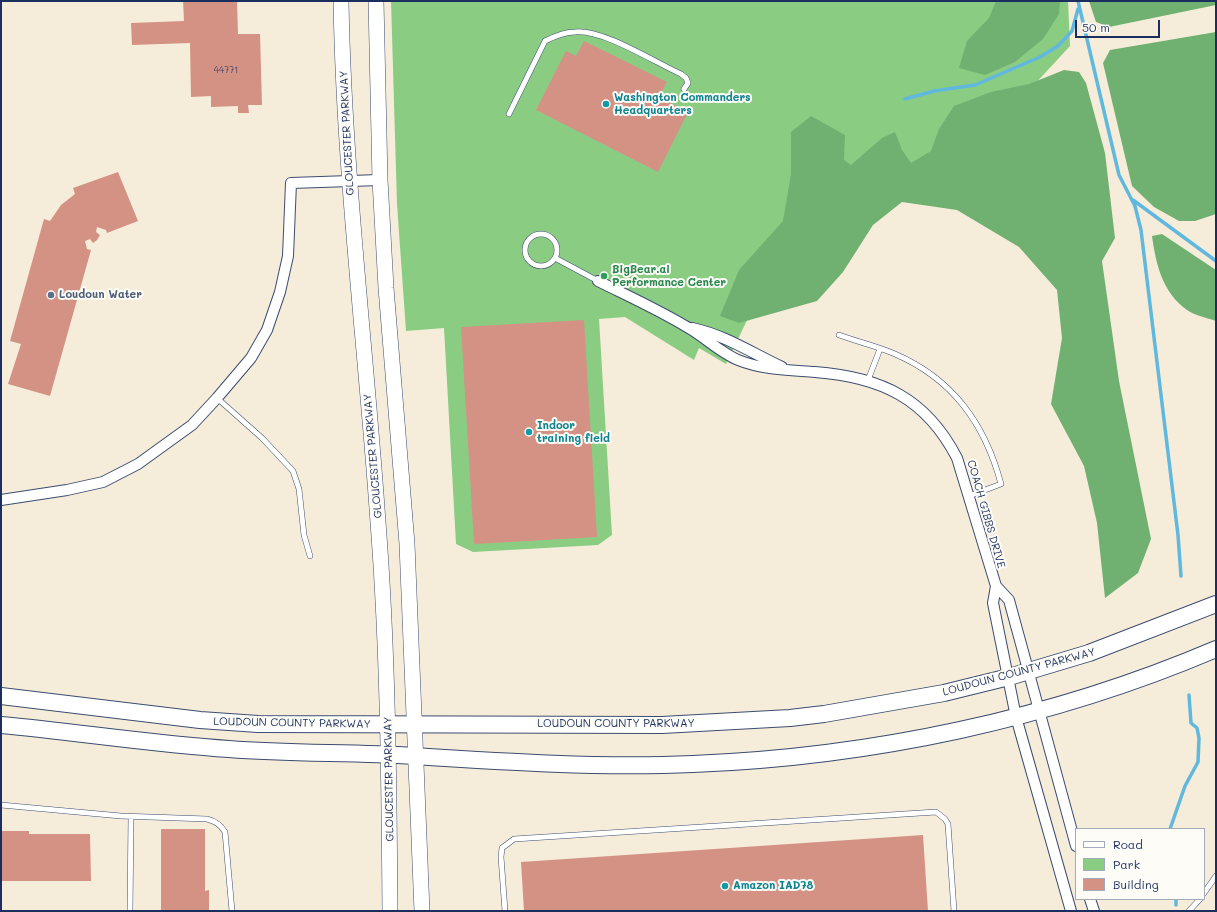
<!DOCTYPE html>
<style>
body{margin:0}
#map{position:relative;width:1217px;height:912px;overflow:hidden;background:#f5edd9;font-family:Mali,sans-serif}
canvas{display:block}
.frame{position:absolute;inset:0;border:2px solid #1b2f5e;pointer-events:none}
.legend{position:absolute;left:1075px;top:828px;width:130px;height:72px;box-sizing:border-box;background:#fdfcf7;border:1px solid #a3aaba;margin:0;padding:5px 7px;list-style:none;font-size:12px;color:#1b2f5e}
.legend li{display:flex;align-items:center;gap:8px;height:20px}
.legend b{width:20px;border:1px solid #a3aaba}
.scale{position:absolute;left:1075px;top:20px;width:85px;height:18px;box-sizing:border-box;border:2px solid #1b2f5e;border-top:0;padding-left:5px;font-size:12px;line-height:14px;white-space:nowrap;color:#1b2f5e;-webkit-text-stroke:3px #fdfcf7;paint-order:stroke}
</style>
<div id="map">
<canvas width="1217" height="912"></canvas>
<div class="frame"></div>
<ul class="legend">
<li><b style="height:5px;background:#fff"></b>Road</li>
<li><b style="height:11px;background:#8bcc83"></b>Park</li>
<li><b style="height:11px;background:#d49285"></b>Building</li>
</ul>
<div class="scale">50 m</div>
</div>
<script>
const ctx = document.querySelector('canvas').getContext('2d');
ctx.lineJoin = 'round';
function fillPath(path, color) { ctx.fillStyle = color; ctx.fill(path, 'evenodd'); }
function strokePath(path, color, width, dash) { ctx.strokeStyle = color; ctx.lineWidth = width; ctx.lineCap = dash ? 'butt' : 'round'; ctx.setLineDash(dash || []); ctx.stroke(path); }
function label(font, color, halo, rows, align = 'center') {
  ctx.font = font + ' Mali,sans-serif'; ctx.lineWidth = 4; ctx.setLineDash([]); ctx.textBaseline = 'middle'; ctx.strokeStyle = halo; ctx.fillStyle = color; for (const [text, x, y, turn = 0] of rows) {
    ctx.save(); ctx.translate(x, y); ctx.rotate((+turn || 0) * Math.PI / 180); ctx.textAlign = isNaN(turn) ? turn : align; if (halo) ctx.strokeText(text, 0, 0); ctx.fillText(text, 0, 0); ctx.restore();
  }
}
fillPath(new Path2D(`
 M391,1h677l2,45 -73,79 -247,189 -24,50 -27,-16 -5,12 -69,-43 -26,2 13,216 -14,10 -125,7 -17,-8 -12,-216 -38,3 -9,-127z`), '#8bcc83');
fillPath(new Path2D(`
 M996,1h64l-1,13 -16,25 -28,23 -30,13 -26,-7 8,-27 22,-23z
 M1089,1h127v4l-107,22 -13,-5z
 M1216,32v182l-21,7h-16l-25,-14 -22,-21 -29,-123 7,-13z
 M1064,70l15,2 7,11 19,70 10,85 -13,23 17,120 32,158 -13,34 -33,25 -8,-75 -13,-57 -33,-62 11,-66 -5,-48 -38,-43 -62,-37 -55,-8 -29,23 -30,47 -26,29 -78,22 -19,-7 19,-46 44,-49 8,-47v-42l20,-16 34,19 -1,25 7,5 31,-27 13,-6 7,18 9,13 20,-12 8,-22 15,-23 37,-14 38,-8z
 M1162,234l54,36v51c-9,-3 -22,-6 -29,-11 -25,-18 -31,-46 -35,-74z`), '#70b071');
strokePath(new Path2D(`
 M1078,1l41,174 16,31 6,24 37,305 3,41
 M905,99l29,-8 41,-6 65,-28 18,-11 14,-15 6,-22
 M1133,200l83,61
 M1170,829l15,-43 13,-24 1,-24 -2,-10 -6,-5 -2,-28
 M1176,905v-6`), '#61b8de', 3.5);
fillPath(new Path2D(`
 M183,1h54l1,33h22l2,71h-14l1,8h-11v-7l-27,1v-11l-20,1 -1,-54 -58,2 -1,-22 53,-2z
 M584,41l83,41 -8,15 29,15 -30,60 -122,-62 30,-59 10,5z
 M118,172l20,49 -31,12 -1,-3 -9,-3 -1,5 4,3 -3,5 -4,3 -3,-4 -5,2 2,8 4,1 -41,146 -42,-12 13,-40 -11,-3 34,-122 6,2 11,-16 14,-11 -2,-6z
 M584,320l13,217 -123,7 -13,-217z
 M161,829h44v62l4,-1v21h-48z
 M1,831h28v3h61l1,47h-90z
 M923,835l5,76h-404l-3,-49z`), '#d49285');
const lane = new Path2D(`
 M509,114l36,-73c10,-5 19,-9 30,-9 28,-3 79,30 106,42l5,4 2,5 -4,6
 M525 250a16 16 0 1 1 32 0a16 16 0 1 1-32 0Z
 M555,258l43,23
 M839,335c19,7 38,11 56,19 58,25 90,70 106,130l-32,12
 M868,380l12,-31
 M217,398l45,40 31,33 6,18 5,46 6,21
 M1,805l120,11 86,3c8,2 13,5 18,13l7,79
 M1204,893l12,-17
 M130,911l1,-94
 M505,911l-4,-54 1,-9 12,-9 422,-27 9,7 3,5 6,87
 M1189,911l11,-12`);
const street = new Path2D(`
 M598,281c30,15 61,29 89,46 18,10 32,25 51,33 25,10 51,10 77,12 66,5 111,26 142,86l39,128 13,14 67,246
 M692,328c33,7 60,25 90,39
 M1,500l66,-10 36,-8 35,-18 54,-39 25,-27 34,-40 16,-28 13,-38 8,-36 3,-73 89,-3
 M996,586l-3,17 23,114 55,194
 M1090,899l4,12`);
const secondary = new Path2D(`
 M341,1c3,174 25,347 37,521 10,129 11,259 12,389
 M376,1l4,179 6,108 21,256 15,367`);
const primary = new Path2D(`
 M1,696l199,24 58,4 404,1 128,-7 34,-4 120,-21 65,-16 80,-24 127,-49
 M1,725c76,7 152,19 228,24 62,5 124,3 185,7 93,6 186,12 279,8 178,-7 359,-45 523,-115`);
strokePath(lane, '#3c4c70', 6);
strokePath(street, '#3c4c70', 12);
strokePath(secondary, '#3c4c70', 16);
strokePath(primary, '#3c4c70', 18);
strokePath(lane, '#fff', 5);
strokePath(street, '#fff', 10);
strokePath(secondary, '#fff', 15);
strokePath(primary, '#fff', 16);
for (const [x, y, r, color] of [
 [606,104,4,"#0f9aa8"],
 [604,276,4,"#2e9e5b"],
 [51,295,4,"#5c6f8a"],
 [529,432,4,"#0f9aa8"],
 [725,886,4,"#0f9aa8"]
]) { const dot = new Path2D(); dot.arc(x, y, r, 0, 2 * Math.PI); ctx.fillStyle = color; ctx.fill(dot); strokePath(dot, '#fdfcf7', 1.5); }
label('9px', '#494868', null, [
 ["44771",226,70]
]);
label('bold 11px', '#0d838f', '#fdfcf7', [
 ["Washington Commanders",614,98],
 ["Headquarters",614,111],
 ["Indoor",537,426],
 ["training field",537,439],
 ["Amazon IAD78",733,886]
], 'left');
label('11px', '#1b2f5e', '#fdfcf7', [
 ["GLOUCESTER PARKWAY",347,133,-93],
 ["GLOUCESTER PARKWAY",373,456,-95],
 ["COACH GIBBS DRIVE",986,514,74],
 ["LOUDOUN COUNTY PARKWAY",1019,672,-15],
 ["LOUDOUN COUNTY PARKWAY",292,723,1],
 ["LOUDOUN COUNTY PARKWAY",616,724],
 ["GLOUCESTER PARKWAY",389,779,-91]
]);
label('bold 11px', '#27864d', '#fdfcf7', [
 ["BigBear.ai",612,270],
 ["Performance Center",612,283]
], 'left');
label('bold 11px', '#4e5e75', '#fdfcf7', [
 ["Loudoun Water",59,295]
], 'left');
</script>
